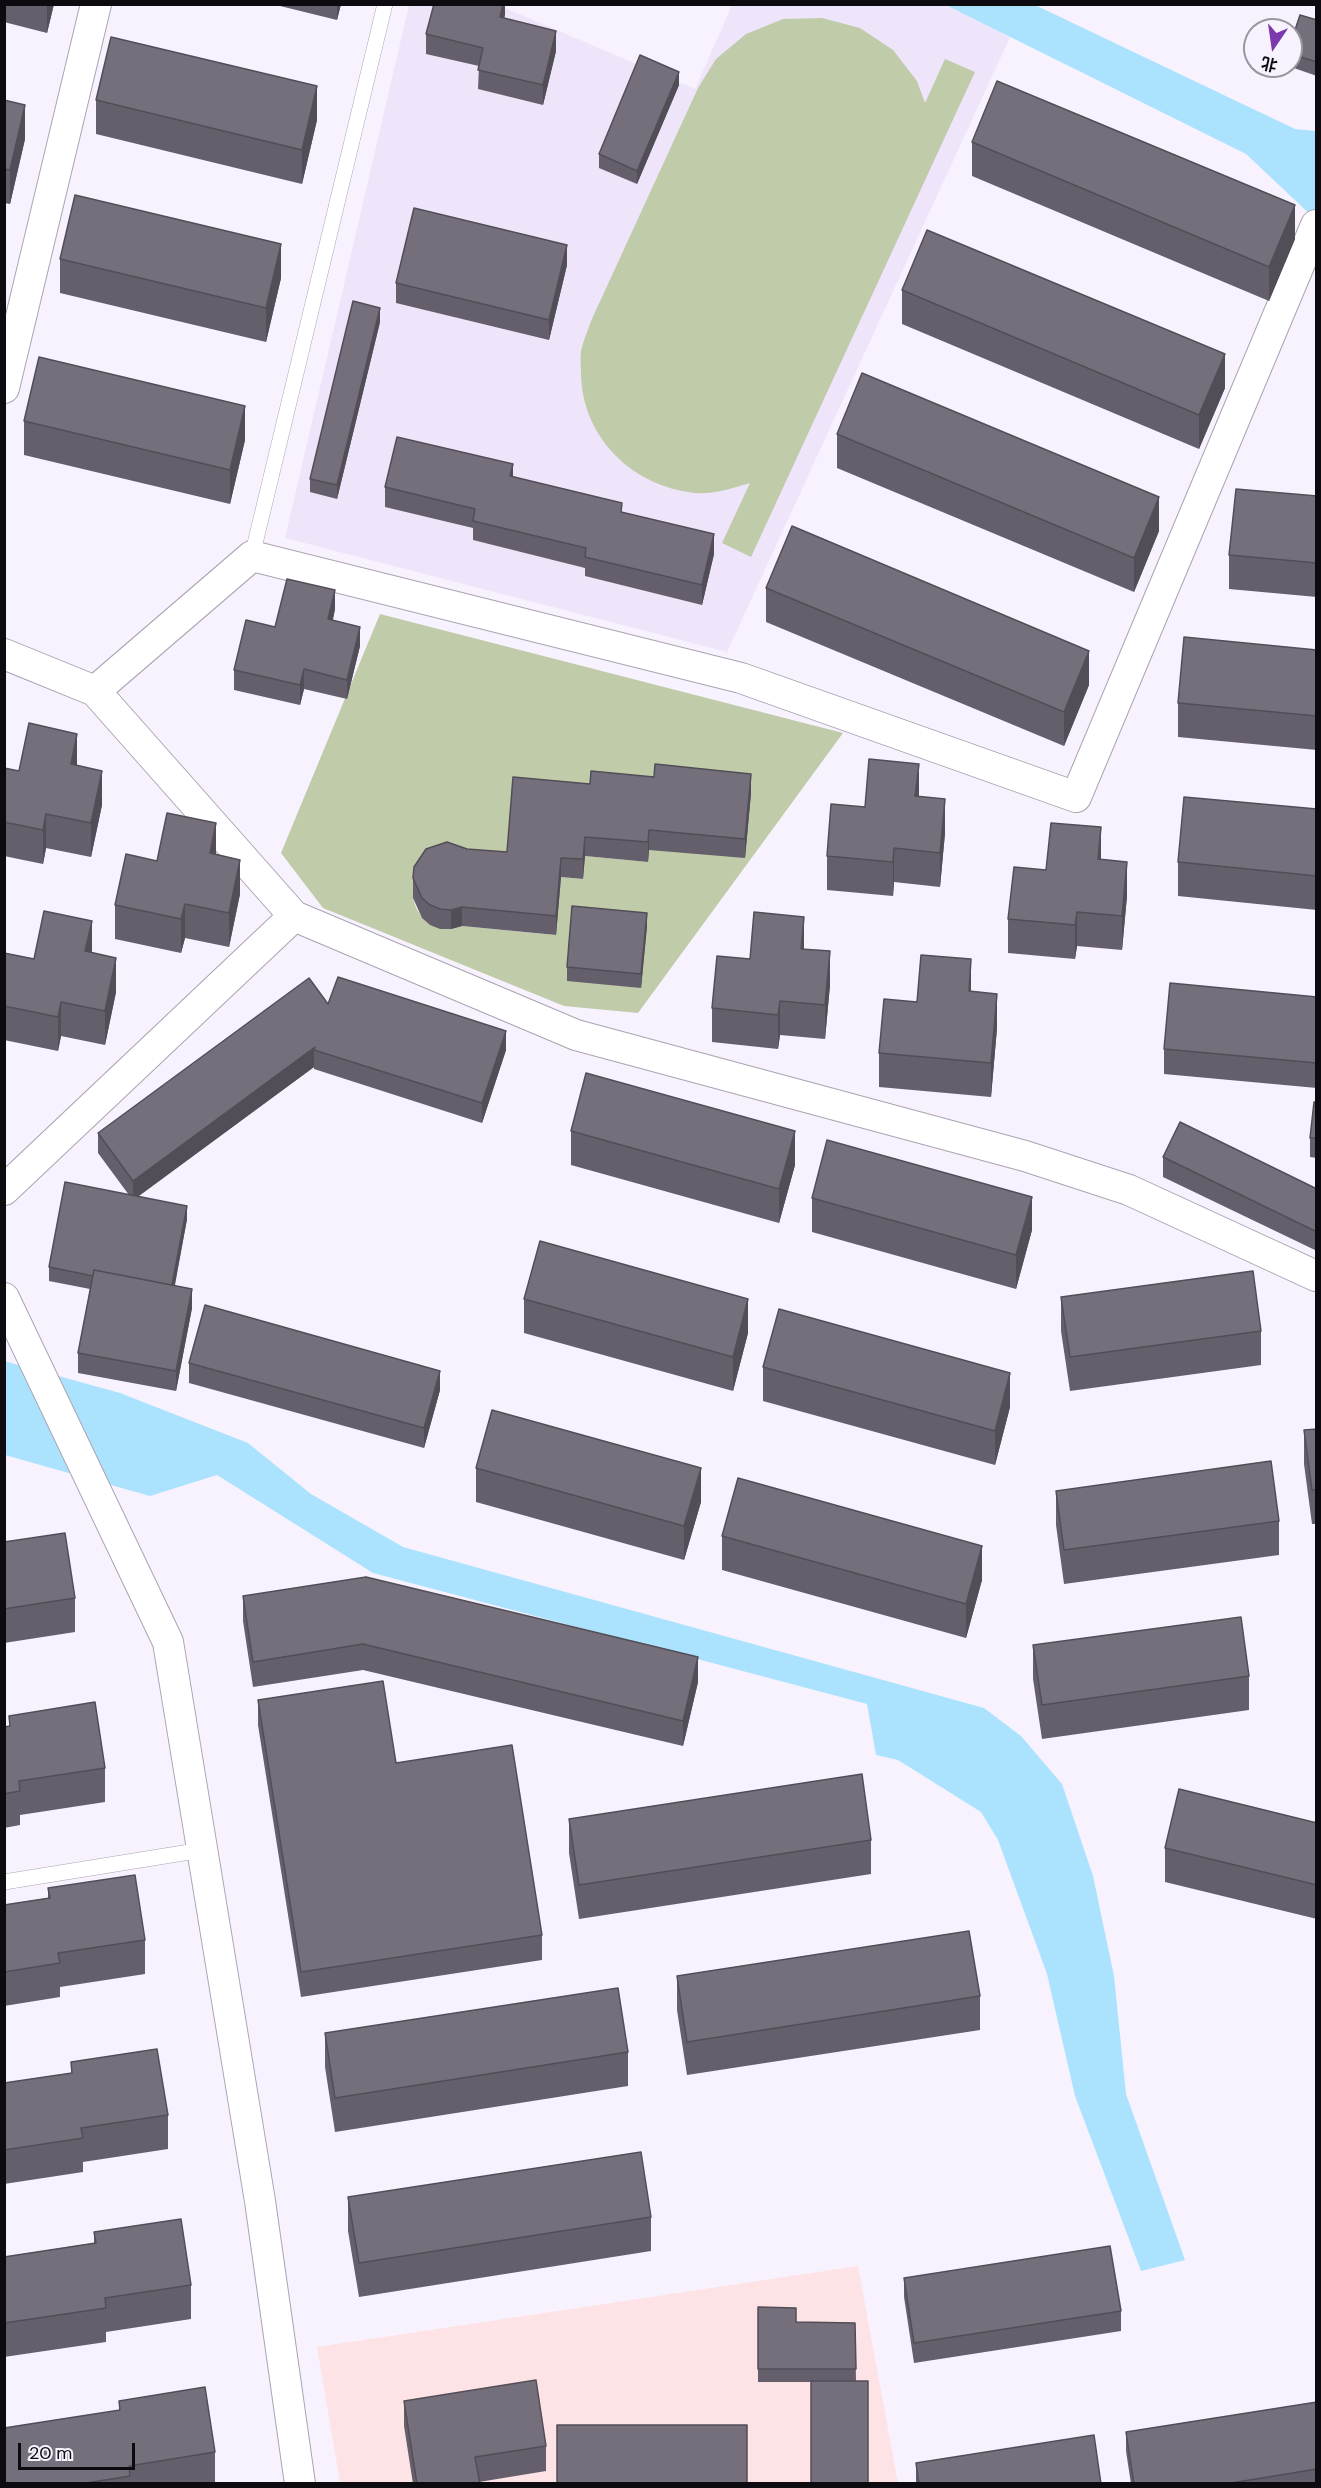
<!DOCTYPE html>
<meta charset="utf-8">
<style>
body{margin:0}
#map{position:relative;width:1321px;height:2488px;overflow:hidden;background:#f8f2fe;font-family:"DM Sans","Noto Sans SC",sans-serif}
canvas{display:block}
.frame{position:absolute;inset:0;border:6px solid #0d0b0f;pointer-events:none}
.north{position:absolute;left:1243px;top:18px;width:60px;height:60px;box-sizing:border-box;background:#f8f2fe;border:2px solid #9a969e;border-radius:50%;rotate:193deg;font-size:16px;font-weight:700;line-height:24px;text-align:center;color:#0d0b0f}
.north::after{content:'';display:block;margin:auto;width:21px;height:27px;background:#7b39ad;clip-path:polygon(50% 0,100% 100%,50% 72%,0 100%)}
.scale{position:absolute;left:18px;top:2443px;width:117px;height:27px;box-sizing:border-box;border:3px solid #0d0b0f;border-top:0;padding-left:8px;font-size:18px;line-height:21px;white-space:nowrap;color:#0d0b0f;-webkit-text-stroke:4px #f8f2fe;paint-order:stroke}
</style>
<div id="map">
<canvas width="1321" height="2488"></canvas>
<div class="frame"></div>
<div class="north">北</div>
<div class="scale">20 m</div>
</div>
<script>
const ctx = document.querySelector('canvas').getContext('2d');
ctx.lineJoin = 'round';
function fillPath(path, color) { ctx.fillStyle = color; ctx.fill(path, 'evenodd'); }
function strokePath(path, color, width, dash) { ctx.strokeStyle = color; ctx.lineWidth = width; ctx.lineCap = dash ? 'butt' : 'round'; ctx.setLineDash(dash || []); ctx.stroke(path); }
fillPath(new Path2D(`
 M409,5h89l197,84 37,-84h214l65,30 -284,617 -442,-114z`), '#efe5fb');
fillPath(new Path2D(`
 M858,2266l40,217h-558l-23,-136z`), '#fee3e6');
fillPath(new Path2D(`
 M822,18l38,10 33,22 24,31 8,22 20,-44 30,13 -224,485 -29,-14 28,-60c-20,6 -41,13 -62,9 -59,-9 -106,-57 -107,-118 0,-7 -1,-16 0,-23 2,-10 7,-20 10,-30l107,-233 18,-29 30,-25 37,-15z
 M380,614l463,119 -205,280 -74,-7 -241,-98 -42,-55zM751,793l-102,57 -1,12 -63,-6 -2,23 -22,-2 -6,58 -93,-9c-25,7 -43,-3 -49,-28l94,-26z`), '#bfcba9');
fillPath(new Path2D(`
 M946,5h89l260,124 21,2v89l-70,-66z
 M4,1361l116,32 128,50 63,51 92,53 581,161 37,28 41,48 31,92 21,100 12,118 59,166 -44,11 -66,-175 -28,-122 -49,-134 -17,-28 -83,-52 -22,-5 -9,-51 -494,-131 -156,-98 -67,21 -145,-41z`), '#abe3fe');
const service = new Path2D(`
 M252,556l133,-552
 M4,1882l198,-32`);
const minor = new Path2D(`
 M4,388l92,-384
 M4,654l91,37 199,225 282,119 449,121 104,34 187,86
 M95,691l157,-135 489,122 335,119 240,-572
 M4,1190l290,-274
 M4,1298l164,344 92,559 40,283`);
strokePath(service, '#aaa4b2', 16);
strokePath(minor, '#aaa4b2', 32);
strokePath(service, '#fff', 15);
strokePath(minor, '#fff', 30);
fillPath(new Path2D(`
 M4,4h50l-7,29 -43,-11z
 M272,4h69l-4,16z
 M505,4l-1,15 52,32 -13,54 -65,-16 1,-23 -53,-12v-20z
 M1317,20v56l-29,-10h3v-24z
 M679,85l-42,99 -38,-16v-14z
 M4,100l21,39 -15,65 -6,-1z
 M96,100l221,20 -15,64 -206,-50z
 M972,142l323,97 -26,62 -297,-125z
 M60,259l221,19 -15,64 -206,-49z
 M567,265l-18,75 -153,-37v-20z
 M902,290l323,98 -26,61 -297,-125z
 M380,322l-43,177 -27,-7v-13z
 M24,421l221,19 -15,64 -206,-49z
 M837,434l322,97 -25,61 -297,-124z
 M513,477l109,35 92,42 -12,51 -117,-29v-8l-112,-28v-12l-88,-21v-20z
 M1317,496v101l-88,-8v-34z
 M766,588l323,97 -25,61 -298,-124z
 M335,609l-2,11 27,26 -13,53 -43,-10 -4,16 -66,-15v-20l41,-43z
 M1317,650v100l-139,-13v-34z
 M77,765l25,40 -11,52 -45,-9 -3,16 -39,-8v-88l15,3z
 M590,784l161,9 -6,65 -96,-8 -1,12 -63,-6 -2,23 -22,-2 -5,58 -94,-9 -11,3h-11l-10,-4 -8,-7 -9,-20v-20l54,-29 40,3z
 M919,796l26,37 -5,54 -46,-5 -1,14 -66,-6v-34l38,-49z
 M1317,809v101l-139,-14v-34z
 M216,855l24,39 -11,53 -44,-9 -4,15 -66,-14v-34l42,-44z
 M1101,860l26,36 -5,54 -45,-4 -2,13 -67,-6v-34l38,-49z
 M647,926l-6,62 -74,-7v-14z
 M4,953l30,6 58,-6 24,39 -11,53 -44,-9 -3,15 -54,-11z
 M750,959l80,26 -5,54 -45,-4 -2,14 -66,-7v-34z
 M971,992l26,36 -6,69 -112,-10v-34z
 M1317,997v91l-153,-14v-25z
 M328,1004l178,46 -24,73 -168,-54v-2l-175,129 48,23 -12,66 17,23 -16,83 -98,-18v-20l12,-64 -41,-8v-14l80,-72 -31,-42v-20z
 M1317,1102v56l-7,-1v-19z
 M571,1131l224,34 -16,58 -208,-58z
 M1163,1157l154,32v62l-154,-74z
 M812,1198l220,32 -16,59 -204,-57z
 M1061,1297l200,34v34l-191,26 -9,-60z
 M524,1299l224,34 -15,58 -209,-58z
 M189,1363l251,27 -16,58 -235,-65z
 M763,1367l247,40 -15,58 -232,-64z
 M1317,1429v95h-5l-8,-60v-34z
 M476,1468l225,34 -17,58 -208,-58z
 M1056,1491l223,30v34l-215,29 -8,-59z
 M722,1536l260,44 -16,58 -244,-68z
 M4,1542l71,56v34l-71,11z
 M243,1596l455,86 -15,64 -320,-76 -110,17 -10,-66z
 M1033,1645l216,31v34l-207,29 -9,-60z
 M258,1700l138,63 146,172v25l-241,37 -43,-272z
 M9,1716l96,52v34l-85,13v10l-16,3v-101l5,-1z
 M569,1819l302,21v34l-292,45 -10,-66z
 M1317,1823v96l-152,-37v-34z
 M48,1888l97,52v34l-85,13v10l-56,9v-101l44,-7z
 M677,1976l303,20v34l-293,45 -10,-65z
 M325,2033l303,19v34l-293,46 -10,-65z
 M71,2062l97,53v34l-85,13v10l-79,12v-101l67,-10z
 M348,2197l303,20v34l-292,46 -11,-66z
 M94,2232l97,53v34l-85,13v10l-102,15v-100l90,-14z
 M904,2278l217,33v20l-207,32 -10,-66z
 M758,2307l38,15 59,1 1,58 -45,1h-53z
 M119,2401l96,51v32h-211l115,-74z
 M404,2401l142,45v25l-67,11 1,2h-67l-9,-58z
 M1317,2402v82h-186l-5,-33v-19z
 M916,2463l185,21h-185z`), '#655f6b');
fillPath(new Path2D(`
 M47,4h7l-7,29z
 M337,4h4l-4,16z
 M503,4h2v11l-5,22v-20z
 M556,31v20l-13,54v-20z
 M679,72v13l-42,99v-13z
 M317,86v34l-15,64v-34z
 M25,105v34l-15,65v-34z
 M1295,205v34l-26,62v-34z
 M281,244v34l-15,64v-34z
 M567,245v20l-18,75v-20z
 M380,308v14l-43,177v-14z
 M1225,354v34l-26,61v-34z
 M245,406v34l-15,64v-34z
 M513,464v20l-3,-8z
 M1159,497v34l-25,61v-34z
 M714,534v20l-12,51v-20z
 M335,590v19l-7,29v-19z
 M360,627v19l-13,53v-19z
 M1089,651v34l-25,61v-34z
 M304,669v20l-4,16v-20z
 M77,734v34l-6,-4z
 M919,764v34l-4,-2z
 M102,771v34l-11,52v-34z
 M751,774v19l-6,65v-19z
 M945,799v34l-5,54v-34z
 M46,814v34l-3,16v-34z
 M216,823v34l-6,-4z
 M1101,827v34l-3,-2z
 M649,830v20l-1,12v-20z
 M585,837v19l-2,23v-20z
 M894,848v34l-1,14v-34z
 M561,858v19l-5,58v-19z
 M240,860v34l-11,53v-34z
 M1127,862v34l-5,54v-34z
 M185,904v34l-4,15v-34z
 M462,907v19l-11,3v-19z
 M1077,912v34l-2,13v-34z
 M647,913v13l-6,62v-14z
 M804,917v34l-3,-2z
 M92,921v34l-7,-4z
 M830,951v34l-5,54v-34z
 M116,958v34l-11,53v-34z
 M971,959v34l-2,-2z
 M997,994v34l-6,69v-34z
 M780,1001v34l-2,14v-34z
 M61,1002v34l-3,15v-34z
 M506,1031v19l-24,73v-20z
 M315,1047l-1,3v17l-181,133v-19z
 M795,1131v34l-16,58v-34z
 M1032,1197v33l-16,59v-34z
 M187,1206v13l-16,85v-13z
 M192,1289v19l-16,83v-20z
 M748,1299v34l-15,58v-34z
 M440,1371v19l-16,58v-20z
 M1010,1373v34l-15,58v-34z
 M701,1468v34l-17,58v-34z
 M982,1546v34l-16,58v-34z
 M698,1657v25l-15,64v-25z`), '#524e57');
const building = new Path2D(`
 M434,4h69l-3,13 56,14 -13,54 -65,-15 5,-22 -57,-14z
 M1300,15l17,5v42l-26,-8v-12z
 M111,37l206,49 -15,64 -206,-50z
 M640,55l39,17 -42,99 -38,-17z
 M997,81l298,124 -26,62 -297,-125z
 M4,100l21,5 -15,65 -6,-1z
 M75,195l206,49 -15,64 -206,-49z
 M414,208l153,37 -18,75 -153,-37z
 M927,230l298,124 -26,61 -297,-125z
 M353,301l27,7 -43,177 -27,-6z
 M39,357l206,49 -15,64 -206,-49z
 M862,373l297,124 -25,61 -297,-124z
 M397,437l116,27 -3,12 112,27 -1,9 93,22 -12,51 -117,-28 1,-9 -113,-27 2,-12 -90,-22z
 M1236,489l81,7v67l-88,-8z
 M792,526l297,125 -25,61 -298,-124z
 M287,579l48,11 -7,29 32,8 -13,53 -43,-11 -4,16 -66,-15 12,-50 29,7z
 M1184,637l133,13v66l-139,-13z
 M29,723l48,11 -6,30 31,7 -11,52 -45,-9 -3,16 -39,-8v-54l15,3z
 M869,759l50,5 -4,32 30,3 -5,54 -46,-5 -1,14 -66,-6 4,-52 34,3z
 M655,764l96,10 -6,65 -96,-9 -1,12 -63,-5 -2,22 -22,-1 -5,58 -94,-9 -11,3 -11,-1 -10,-4 -8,-7 -9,-20 1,-11 12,-18 21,-7 20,7 40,3 6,-75 77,7 1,-13 63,6z
 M1184,797l133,12v67l-139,-14z
 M167,813l49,10 -6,30 30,7 -11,53 -44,-9 -4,15 -66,-14 11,-51 31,7z
 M1051,823l50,4 -3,32 29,3 -5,54 -45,-4 -2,13 -67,-6 6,-52 32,3z
 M572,906l75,7 -6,61 -74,-7z
 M44,911l48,10 -7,30 31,7 -11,53 -44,-9 -3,15 -54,-11v-53l30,6z
 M754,912l50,5 -3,32 29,2 -5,54 -45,-4 -2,14 -66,-7 5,-52 33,3z
 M921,955l50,4 -2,32 28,3 -6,69 -112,-10 5,-54 33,3z
 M338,977l168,54 -24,72 -168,-53 1,-3 -182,134 -35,-48 211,-155 19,26z
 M1170,983l147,14v66l-153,-14z
 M586,1073l209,58 -16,58 -208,-58z
 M1314,1102h3v36h-7z
 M1180,1122l137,67v43l-154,-75z
 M827,1140l205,57 -16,58 -204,-57z
 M65,1182l122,24 -15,79 -78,-15 -1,6 -44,-9z
 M540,1241l208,58 -15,58 -209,-58z
 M94,1270l98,19 -16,82 -98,-18z
 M1253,1271l8,60 -191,26 -9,-60z
 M205,1305l235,66 -16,57 -235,-65z
 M779,1309l231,64 -15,58 -232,-64z
 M492,1410l209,58 -17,58 -208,-58z
 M1317,1429v61h-5l-8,-60z
 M1271,1461l8,60 -215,29 -8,-59z
 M738,1478l244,68 -16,58 -244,-68z
 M65,1533l10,65 -71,11v-67z
 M366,1577l332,80 -15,64 -320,-77 -110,18 -10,-66z
 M1241,1617l8,59 -207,29 -9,-60z
 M383,1681l13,82 116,-18 30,190 -241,37 -43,-272z
 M95,1702l10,66 -86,13 1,10 -16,3v-67l6,-1 -1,-10z
 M862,1774l9,66 -292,45 -10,-66z
 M1179,1789l138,34v62l-152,-37z
 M135,1875l10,65 -87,13 2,10 -56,9v-67l46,-7 -2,-10z
 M969,1931l11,65 -293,46 -10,-66z
 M618,1988l10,64 -293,46 -10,-65z
 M157,2049l11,66 -87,13 2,10 -79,12v-67l68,-10 -1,-11z
 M641,2152l10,65 -292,46 -11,-66z
 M181,2219l10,66 -86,13 1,10 -102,15v-66l92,-14 -2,-11z
 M1110,2246l11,65 -207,32 -10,-65z
 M758,2307l38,1v14l59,1 1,46h-98z
 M536,2380l10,66 -71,11 5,27h-63l-13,-83z
 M811,2381h57v103h-57z
 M205,2387l10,65 -86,14 1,10 -50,8h-76v-56l116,-18 -1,-9z
 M1317,2402v67l-92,15h-91l-8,-52z
 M557,2425h190v59h-190z
 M1094,2435l7,49h-182l-3,-21z`);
fillPath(building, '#756f7c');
strokePath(building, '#524e57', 1.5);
</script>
